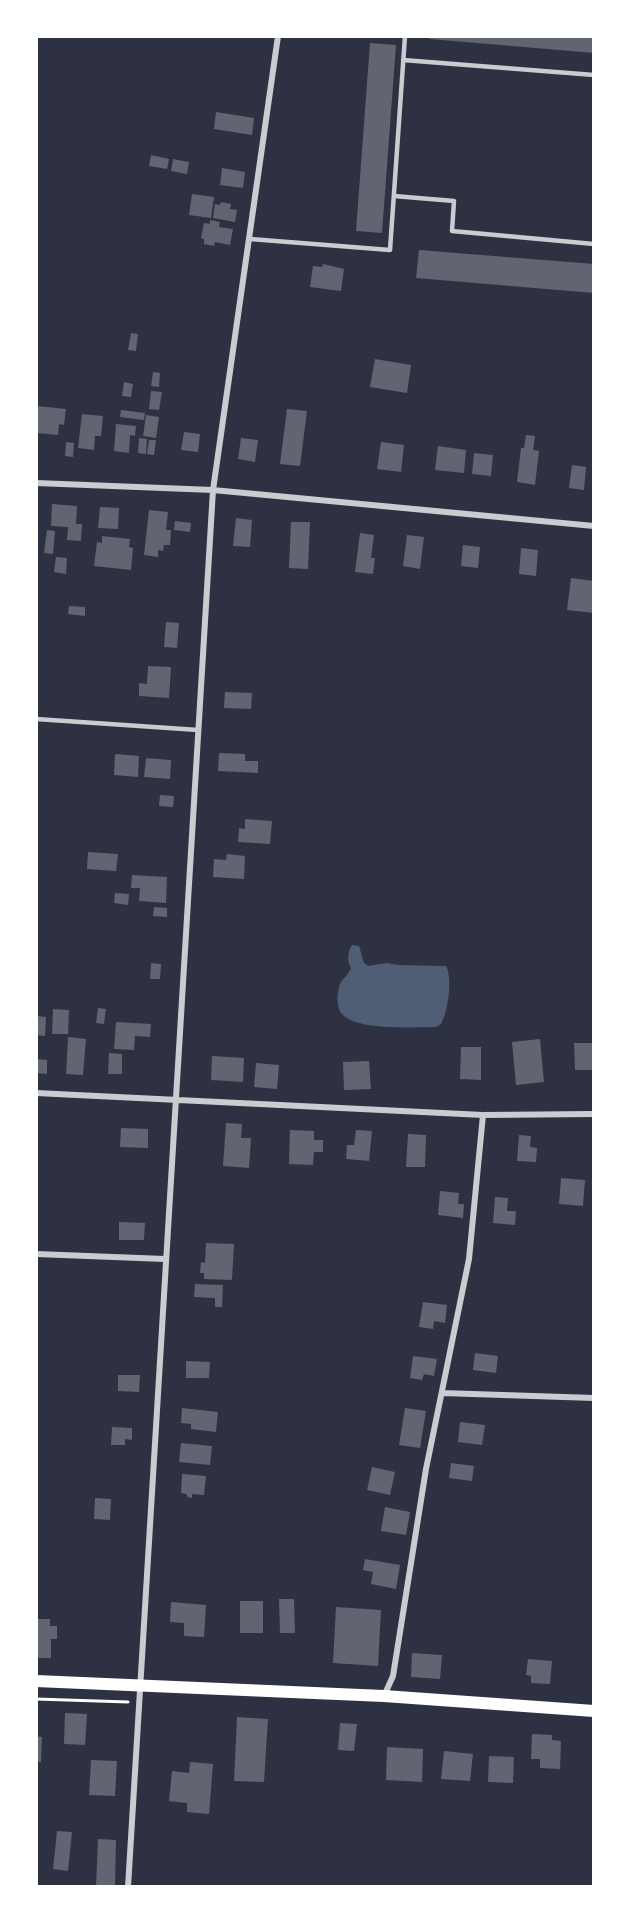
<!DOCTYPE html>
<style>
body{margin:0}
#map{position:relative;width:630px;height:1923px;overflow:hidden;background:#2d3142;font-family:"Open Sans",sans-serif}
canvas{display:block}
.frame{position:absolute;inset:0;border:38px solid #fff;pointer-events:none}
</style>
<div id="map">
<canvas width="630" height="1923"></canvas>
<div class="frame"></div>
</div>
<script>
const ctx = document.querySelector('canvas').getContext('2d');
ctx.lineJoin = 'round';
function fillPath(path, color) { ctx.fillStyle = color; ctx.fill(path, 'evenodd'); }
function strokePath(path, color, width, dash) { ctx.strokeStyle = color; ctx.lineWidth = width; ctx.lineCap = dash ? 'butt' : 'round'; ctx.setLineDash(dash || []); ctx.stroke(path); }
fillPath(new Path2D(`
 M352,945l7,1 5,17 4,3 19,-3 11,2 48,1c7,12 2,46 -5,58l-5,3c-22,0 -77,4 -93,-12 -7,-6 -6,-20 -4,-28 2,-8 10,-12 12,-19 -4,-6 -4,-16 1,-23z`), '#4f5d75');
fillPath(new Path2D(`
 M430,36h164v17l-164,-14z
 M370,43l26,2 -14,188 -26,-2z
 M216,112l38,6 -2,17 -38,-6z
 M151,155l18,4 -2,10 -18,-3z
 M173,159l16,3 -2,12 -16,-3z
 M222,168l23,4 -2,16 -23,-3z
 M192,194l22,3 -3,21 -22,-3z
 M221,202l10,2 -1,5 7,1 -2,12 -22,-4 2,-14 5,1z
 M210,220l10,2 -1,5 14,2 -3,16 -15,-3 -1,4 -10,-2v-5l-3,-1 3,-15 6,1z
 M419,250l175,14v29l-178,-15z
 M323,264l21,5 -3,22 -31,-4 3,-21 9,1z
 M131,333l7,1 -2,17 -8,-1z
 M375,359l36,6 -4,28 -37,-6z
 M153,372l7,1 -1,14 -8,-1z
 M124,382l9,2 -2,13 -9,-1z
 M151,391l11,1 -3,18 -10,-1z
 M37,406l29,3 -2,16 -5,-1 -1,11 -22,-2z
 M287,409l20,2 -7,55 -20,-2z
 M121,410l24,3 -1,7 -24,-3z
 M82,414l21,2 -2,20h-6l-1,14 -16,-2z
 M146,415l13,2 -3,21 -13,-2z
 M116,424l20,2 -1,10 -5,-1 -1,18 -15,-2z
 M184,432l16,2 -2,18 -17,-2z
 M526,435l9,1 -2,14 6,1 -4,34 -18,-3 4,-34h3z
 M139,438l8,1 -1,15 -8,-1z
 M241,438l17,2 -3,22 -17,-3z
 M149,440h7l-2,15 -7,-1z
 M66,442l8,1 -1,14 -8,-1z
 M381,442l23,3 -3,27 -24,-3z
 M438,446l28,4 -2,23 -29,-3z
 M474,453l19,2 -2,21 -19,-2z
 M572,465l14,2 -2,23 -15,-2z
 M52,504l25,2 -1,18h6l-1,17 -14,-1 1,-13 -17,-1z
 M100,507l19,1 -1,21 -20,-1z
 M149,510l19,2 -2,18h5l-1,15h-6l-1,6 -5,-1v7l-14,-2z
 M236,518l16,2 -2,27 -17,-1z
 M175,521l16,2 -1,9 -16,-2z
 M291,522h19l-2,47 -19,-1z
 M47,530l8,1 -2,23 -9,-1z
 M360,533l14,2 -3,23h4l-2,16 -18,-2z
 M407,535l17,2 -4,32 -17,-3z
 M102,536l28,3 -1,8 4,1 -2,22 -37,-4 3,-24 5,1z
 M463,545l17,2 -2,21 -17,-2z
 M521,548l17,2 -2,26 -17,-2z
 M56,557l11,1 -1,16 -12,-2z
 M571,578l23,3v32l-27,-3z
 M69,606l16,1v9l-17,-2z
 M166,622l13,1 -2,25 -13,-1z
 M148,666l23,1 -2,31 -30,-2v-13l8,1z
 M225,692l27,1 -1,16 -27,-1z
 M219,753l26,1v7h13v12l-40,-2z
 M115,754l24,2 -1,21 -24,-2z
 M146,758l25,2 -1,19 -26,-2z
 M160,795l14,1 -1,11 -14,-1z
 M245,819l27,2 -2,23 -32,-2 1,-14 6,1z
 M88,852l30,2 -2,17 -29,-2z
 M227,854l18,2 -1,23 -31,-2 1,-18 12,1z
 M132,875l35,2 -1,26 -27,-2 1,-13h-9z
 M115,893l14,1 -1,11 -14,-2z
 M154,907l13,1v9l-14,-1z
 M151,963l10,1 -1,15h-10z
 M98,1008l8,1 -2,15 -8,-1z
 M53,1009l16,1 -1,24h-16z
 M36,1016l10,1 -1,19 -9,-1z
 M116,1022l35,2 -1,13 -15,-1 -1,14 -20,-1z
 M68,1037l18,2 -3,36 -17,-1z
 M540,1039l4,43 -28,3 -4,-43z
 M574,1043h20v27h-19z
 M461,1047h20v33l-21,-1z
 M109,1053l13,1v20h-14z
 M212,1056l32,2 -1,24 -32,-2z
 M36,1059l11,1v14l-11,-1z
 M369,1061l2,28 -27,1 -1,-28z
 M256,1063l23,2 -2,24 -23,-2z
 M226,1123l16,1 -1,14h10l-2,30 -26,-2z
 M121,1128l27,1v19l-28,-1z
 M290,1130l24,1v9h9v12h-9l-1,13 -24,-1z
 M356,1130l16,1 -3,30 -23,-2 1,-14h7z
 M408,1134l18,1 -1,32h-19z
 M519,1135l12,1 -1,11 7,1 -1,14 -19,-1z
 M561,1178l24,2 -2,26 -24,-2z
 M440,1191l19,2 -1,11h6l-1,14 -25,-3z
 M495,1197l13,1 -1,13h9l-1,14 -22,-2z
 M119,1222l26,1 -1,17h-25z
 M206,1243l28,1 -2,36 -28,-1v-6h-4l1,-11 4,1z
 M195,1284l28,1 -1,22h-7v-9l-21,-1z
 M423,1302l24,3 -2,18 -11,-2 -1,8 -14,-2z
 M475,1353l23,3 -2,17 -23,-3z
 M413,1356l24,3 -3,17 -10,-2 -2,6 -12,-2z
 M186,1361l24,1 -1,16h-23z
 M118,1375h22l-1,17 -21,-1z
 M182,1408l36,4 -2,20 -25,-3v-5l-10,-1z
 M405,1408l21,3 -6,37 -21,-3z
 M460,1422l25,3 -3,20 -24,-3z
 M112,1427l20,1v12l-7,-1v6h-14z
 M181,1443l31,3 -2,19 -31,-3z
 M451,1463l23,3 -2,15 -23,-3z
 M372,1467l23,5 -5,23 -23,-5z
 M182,1474l24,2 -2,19 -12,-1v4l-5,-1v-3l-6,-1z
 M95,1498l16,1 -1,21 -16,-1z
 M385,1507l25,5 -4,23 -25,-4z
 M365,1559l35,6 -4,24 -25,-5 2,-12 -10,-2z
 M279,1599h15l1,34h-15z
 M240,1601h23v32h-23z
 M171,1602l35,3 -2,32 -20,-1v-13l-14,-1z
 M336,1607l45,3 -3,56 -45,-3z
 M36,1619h14v7h7v13h-6v19h-15z
 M412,1653l30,2 -2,24 -29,-2z
 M528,1659l24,2 -2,23 -19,-1v-7l-5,-1z
 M65,1713l22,1 -2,31 -21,-1z
 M237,1717l31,2 -4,63 -30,-1z
 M340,1723l17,1 -3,27 -16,-1z
 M532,1734l20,1v5l9,1 -1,28 -20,-1v-9h-9z
 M36,1736l6,1 -1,25h-5z
 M387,1747l36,2 -1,33 -36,-2z
 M444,1751l29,3 -3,27 -29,-2z
 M489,1756l25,1 -1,26 -25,-1z
 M91,1760l26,1 -2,35 -26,-1z
 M190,1762l23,2 -4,50 -22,-2v-9l-18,-2 3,-30 17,2z
 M57,1831l15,1 -4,39 -15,-2z
 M98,1839l18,1 -1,47h-19z`), '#626471');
strokePath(new Path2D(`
 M36,1699l92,3`), '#fff', 3);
strokePath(new Path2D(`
 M403,60l191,15
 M394,196l60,5 -2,30 142,13
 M250,239l140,11 15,-214
 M36,719l162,11`), '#caccd0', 4.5);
strokePath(new Path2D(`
 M36,483l177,7 381,36
 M36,1093l447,22 111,-1
 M36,1254l129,5
 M442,1393l152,5
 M384,1696l9,-20 33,-207 43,-210 14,-144
 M128,1887l85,-1397 65,-454`), '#caccd0', 6);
strokePath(new Path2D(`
 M36,1681l348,15 210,15`), '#fff', 12);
</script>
